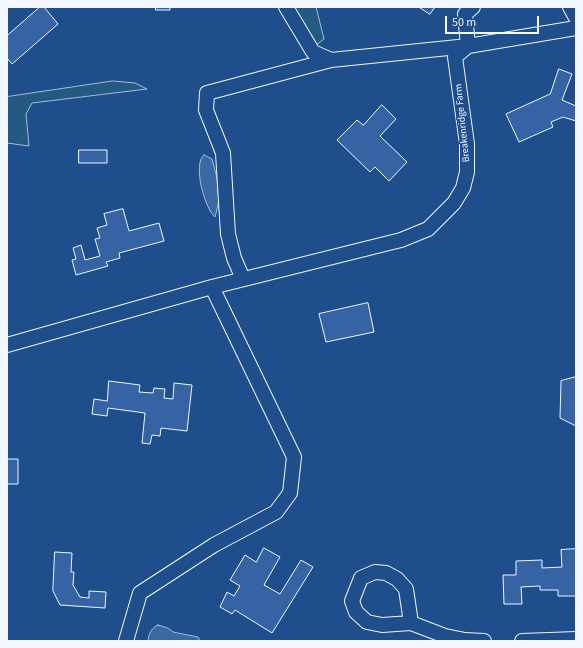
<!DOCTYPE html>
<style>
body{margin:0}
#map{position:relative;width:583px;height:648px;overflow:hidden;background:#1f4e8c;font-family:"Source Sans 3",sans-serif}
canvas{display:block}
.frame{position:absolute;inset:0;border:8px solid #f2f6ff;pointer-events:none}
.scale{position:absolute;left:445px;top:16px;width:94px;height:18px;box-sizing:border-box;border:2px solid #f2f6ff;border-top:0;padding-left:5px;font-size:12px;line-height:14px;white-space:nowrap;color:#f2f6ff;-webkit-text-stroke:3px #1f4e8c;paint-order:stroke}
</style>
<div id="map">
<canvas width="583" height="648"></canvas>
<div class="frame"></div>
<div class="scale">50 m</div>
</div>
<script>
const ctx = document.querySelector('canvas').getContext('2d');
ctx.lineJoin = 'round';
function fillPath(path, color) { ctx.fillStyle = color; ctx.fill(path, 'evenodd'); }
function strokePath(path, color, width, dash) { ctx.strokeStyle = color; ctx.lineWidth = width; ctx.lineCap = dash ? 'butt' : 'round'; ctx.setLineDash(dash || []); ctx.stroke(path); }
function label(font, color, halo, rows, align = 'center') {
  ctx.font = font + ' "Source Sans 3",sans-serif'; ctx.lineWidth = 3; ctx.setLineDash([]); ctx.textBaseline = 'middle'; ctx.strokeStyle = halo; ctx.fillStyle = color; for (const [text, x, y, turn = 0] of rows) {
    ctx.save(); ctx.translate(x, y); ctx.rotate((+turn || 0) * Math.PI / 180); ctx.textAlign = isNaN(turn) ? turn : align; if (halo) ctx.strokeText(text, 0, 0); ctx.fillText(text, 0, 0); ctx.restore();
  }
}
const green = new Path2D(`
 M294,7h22l8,32 -8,6z
 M113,81l22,2 12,6 -115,14 -6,11 3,32 -22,-3v-46z`);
fillPath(green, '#245a82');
strokePath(green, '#a8bbd7', 1);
const water = new Path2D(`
 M204,155l8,4 5,19 2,23 -4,16c-10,-8 -23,-53 -11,-62z
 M158,625l10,3 5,4 25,5 2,4h-52c0,-6 4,-14 10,-16z`);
fillPath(water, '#3b69a3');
strokePath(water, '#a8bbd7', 1);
const building = new Path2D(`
 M40,7h4l14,17 -46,40 -5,-6v-22z
 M156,7h14v3h-14z
 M419,7h16l-5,7z
 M559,69l13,5 -10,26 14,6v15l-13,-4 -12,5 2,5 -34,15 -13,-28 44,-20z
 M382,105l14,14 -16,17 27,26 -18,19 -14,-14 -5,5 -33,-32 20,-20 6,5z
 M79,150h28v13h-28z
 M123,209l6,22 30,-8 5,18 -45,12 1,5 -14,4 2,4 -32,9 -4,-15 4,-1 -3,-11 8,-3 4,15 15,-4 -5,-17 5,-1 -3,-10 10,-3 -3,-11z
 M368,303l6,29 -48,10 -7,-28z
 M576,377v49l-16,-8 1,-37z
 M109,381l31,4 -1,7 14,1 1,-5 11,1 -1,9 9,1 1,-16 18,2 -5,46 -26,-3 -1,8 -8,-1 -2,9 -8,-1 3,-30 -37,-5 -1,8 -15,-2 2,-15 13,2z
 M7,459h11v25h-11z
 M264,548l16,9 -16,28 16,9 21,-34 12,7 -41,66 -37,-23 -3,4 -12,-7 7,-15 7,4 6,-10 -10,-6 15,-25 11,7z
 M576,549v47h-18v-6h-18v-4l-19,1 1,17h-18l-1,-29h13v-14l26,-1v8l20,-1 -1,-17z
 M55,552l17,1 -1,19h3l-1,13 7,12 9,1v-7l17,1 -1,16 -45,-3 -7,-14z`);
fillPath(building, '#3563a3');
strokePath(building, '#f2f6ff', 1);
const minor = new Path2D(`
 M286,7l27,45 18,8 137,-14 108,-18
 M570,7l6,11
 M468,46l-3,-32 8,-7
 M243,279l-9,-21 -6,-24 -5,-81 -17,-43 1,-17 124,-33
 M7,345l205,-58 189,-47 27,-11 26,-26 9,-15 4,-16v-28l-12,-87 13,-11
 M411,623l-5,-34 -9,-10 -11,-6 -11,-1 -14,6 -9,23 4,11 11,10 15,3 29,-2 34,13 20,4 19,1
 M126,641l14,-48 74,-48 62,-33 14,-19 4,-36 -82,-170
 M522,641l54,-2`);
strokePath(minor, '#f2f6ff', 16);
strokePath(minor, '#1f4e8c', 14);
label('10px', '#f2f6ff', '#1f4e8c', [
 ["Breakenridge Farm",463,123,-96]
]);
</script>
